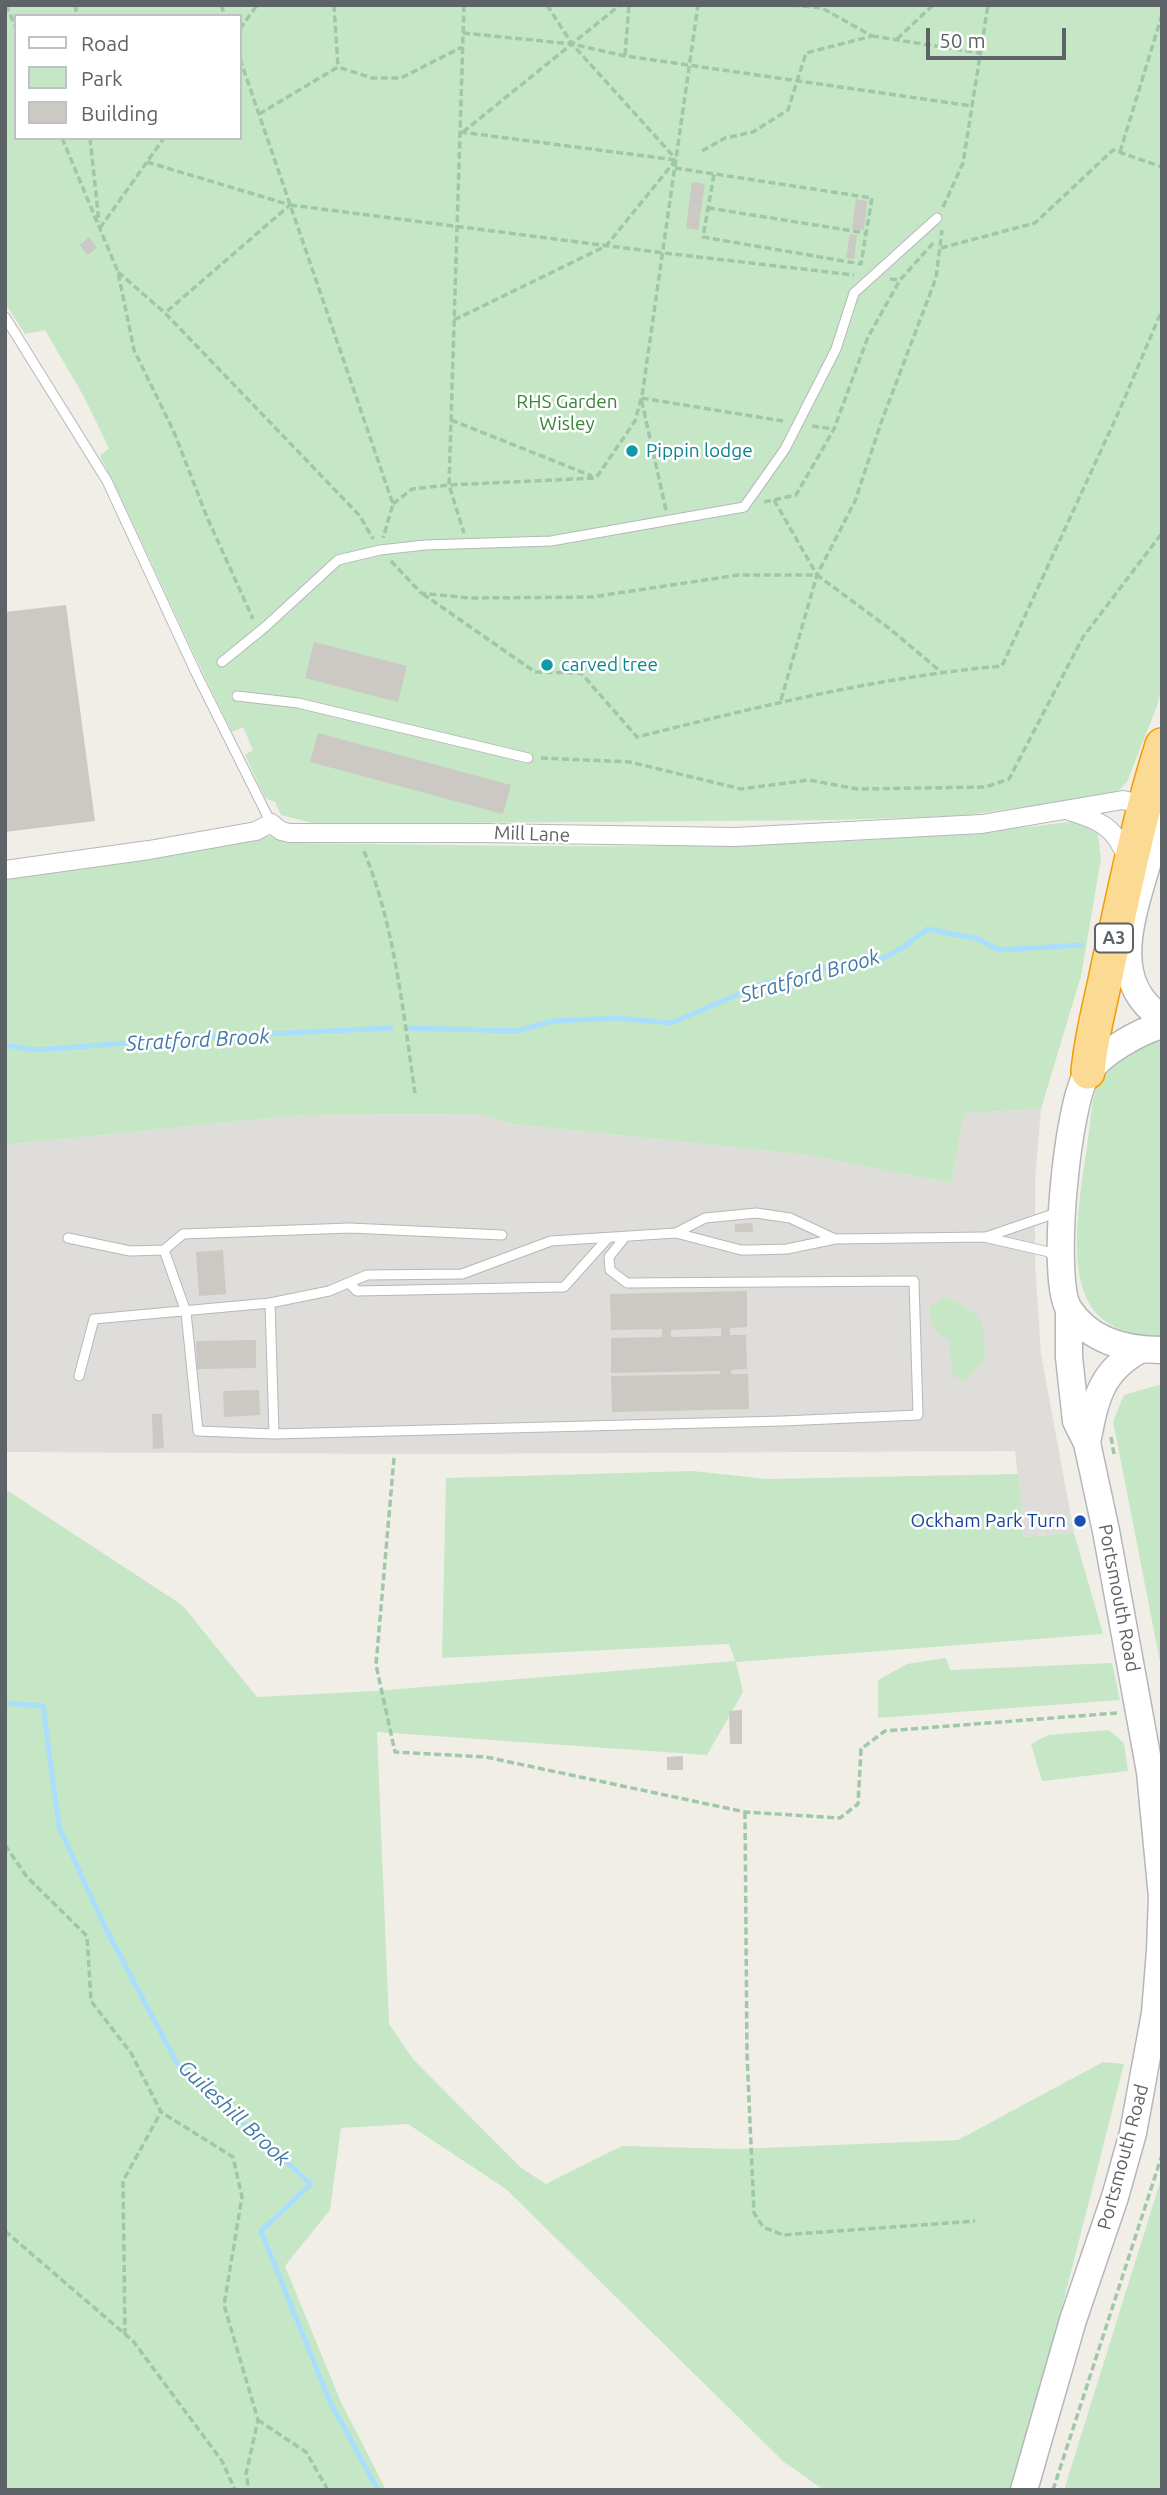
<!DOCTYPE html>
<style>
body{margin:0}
#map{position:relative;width:1167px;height:2495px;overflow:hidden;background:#f0eee7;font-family:Ubuntu,sans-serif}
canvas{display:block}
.frame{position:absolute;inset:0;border:7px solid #5e6367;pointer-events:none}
.legend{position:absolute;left:14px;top:14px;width:228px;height:126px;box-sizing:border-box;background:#fff;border:2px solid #bfc1c2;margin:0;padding:9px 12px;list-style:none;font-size:21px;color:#5e6367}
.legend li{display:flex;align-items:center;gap:14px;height:35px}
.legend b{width:35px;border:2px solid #bfc1c2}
.scale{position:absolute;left:926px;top:28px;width:140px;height:32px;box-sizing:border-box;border:4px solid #5e6367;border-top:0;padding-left:9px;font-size:21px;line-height:24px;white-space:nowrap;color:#5e6367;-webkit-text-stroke:5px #fff;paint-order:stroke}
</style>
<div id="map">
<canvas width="1167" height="2495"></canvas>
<div class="frame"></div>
<ul class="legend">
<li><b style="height:9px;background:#fff"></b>Road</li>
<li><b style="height:19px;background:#c6e7c5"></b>Park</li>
<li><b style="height:19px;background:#ccc9c4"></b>Building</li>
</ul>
<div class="scale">50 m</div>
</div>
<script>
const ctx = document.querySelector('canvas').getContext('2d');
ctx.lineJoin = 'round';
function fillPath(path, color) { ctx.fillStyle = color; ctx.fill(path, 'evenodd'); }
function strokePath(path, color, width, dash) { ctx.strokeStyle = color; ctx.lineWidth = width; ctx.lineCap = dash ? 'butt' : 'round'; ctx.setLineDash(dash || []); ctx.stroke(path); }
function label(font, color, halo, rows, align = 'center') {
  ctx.font = font + ' Ubuntu,sans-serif'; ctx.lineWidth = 5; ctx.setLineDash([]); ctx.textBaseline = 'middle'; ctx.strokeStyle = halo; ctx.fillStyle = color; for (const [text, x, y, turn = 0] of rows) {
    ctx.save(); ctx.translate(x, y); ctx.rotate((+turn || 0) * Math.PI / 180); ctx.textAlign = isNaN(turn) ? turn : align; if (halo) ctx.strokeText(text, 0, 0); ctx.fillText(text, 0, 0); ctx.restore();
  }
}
fillPath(new Path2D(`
 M1041,1109l-6,71v83l6,91 33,179 -50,4 -9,-86 -590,3 -420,-2v-307l296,-30 177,-1 35,10 295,31 143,28 12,-70z`), '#dfddd9');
fillPath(new Path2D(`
 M5,5h1157v683l-5,18 -30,76 -13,13 -155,21 -127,4 -515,4 -36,-9 -6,-13 -10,-4 -20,-43 8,-5 -10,-23 -11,5c-46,-91 -86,-185 -132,-276l9,-8 -26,-53 -38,-65 -20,4 -20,-31zM16,16h224v122h-224z
 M1076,821l22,13 3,25 -20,117 -40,133 -77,4 -13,70 -143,-28 -295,-31 -35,-10 -177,1 -296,30v-265l261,-45 26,8c261,3 524,12 784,-22z
 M1162,1036v304c-28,-5 -58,-10 -73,-37 -23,-40 -7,-119 -1,-164 3,-20 3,-44 13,-62 10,-22 40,-31 61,-41z
 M945,1297c38,17 39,20 40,62l-20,22 -12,-5 -5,-37c-15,-5 -16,-18 -19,-32z
 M1162,1384v288l-49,-251 11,-26z
 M693,1471l73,8 252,-5 6,63 50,-4 29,101 -367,28 7,30 -36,63 -330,-23 12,292 24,35 107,108 26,17 76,-38 115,3 221,-9 145,-78 21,2 -80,314 -35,112h-185l-40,-28 -278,-273 -98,-65 -67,4 -11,82 -45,56 55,134 46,90h-381v-1001l177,116 75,92 118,-6 360,-30 -6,-17 -287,14 4,-180z
 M946,1658l4,12 162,-7 8,37 -242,18v-38l29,-16z
 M1109,1730l15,13 4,28 -86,10 -11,-37 17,-9z
 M1162,2176v314h-98z`), '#c6e7c5');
strokePath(new Path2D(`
 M408,1028l109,3 36,-10 64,-3 54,5 94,-40 85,-22 31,-2 23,-12 23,-18 51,10 21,11 83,-5
 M5,1045l30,5 190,-14 166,-8
 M5,1703l38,3 16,121 47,102 73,138 132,117 -50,47 69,171 48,88`), '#aadefd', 5);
fillPath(new Path2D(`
 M692,182l13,2 -7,46 -12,-2z
 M856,199l11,2 -3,29 -12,-1z
 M850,234l7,1 -3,24 -8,-1z
 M89,237l8,11 -10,7 -7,-10z
 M624 451a8 8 0 1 1 16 0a8 8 0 1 1-16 0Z
 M66,605l29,216 -90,11v-220z
 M314,642l93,24 -9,36 -93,-24z
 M318,733l193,52 -8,29 -193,-52z
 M752,1223l1,9h-18v-8z
 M223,1250l3,44 -27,2 -3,-44z
 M747,1291v36l-17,1v7h16l1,34 -16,1v4h17l1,35 -137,3 -1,-36 109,-2v-3l-109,2v-35l51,-1v-8l-51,1 -1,-36zM721,1328v8l-50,1v-7z
 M256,1340v28l-59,1 -1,-28z
 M259,1390l1,25 -36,2 -1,-26z
 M152,1414h10l2,34 -11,1z
 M742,1710v34h-12l-1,-33z
 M683,1756v14h-16v-13z`), '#ccc9c4');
const lane = new Path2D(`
 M5,317l102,164 89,192 75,150
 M222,662l43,-35 73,-67 42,-10 45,-5 126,-4 193,-34 41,-58 51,-100 18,-56 83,-75
 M237,696l61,7 230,55
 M676,1233l29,-15 51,-5 34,5 45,21
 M986,1237l73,-25
 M68,1238l62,13 34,-1
 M349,1283l8,8 207,-4 44,-49
 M270,1303l4,131 509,-13 135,-6 -4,-134 -287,2 -17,-13 -1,-13 16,-20
 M79,1376l15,-57 176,-16 59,-12 38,-16 95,-1 89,-33 125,-8 65,17h11l35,-1 48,-10 149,-2 65,15 6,7
 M274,1434l-76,-3 -12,-119 -22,-62 19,-16 167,-6 152,7`);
const street = new Path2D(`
 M1069,811c30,9 47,16 58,48
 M5,870l144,-20 107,-19 15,-8 10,8 9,2h192l253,4 247,-13 141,-24 21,5`);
const secondary = new Path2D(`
 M1144,805l10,10 3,8c-9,62 -63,150 5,195
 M1162,1025c-24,7 -61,28 -75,49 -20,30 -37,206 -18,235 20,32 58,41 93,41
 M1087,1443c8,-42 13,-72 53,-93
 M1024,2490l49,-170 42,-123 18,-64 22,-120 5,-62 2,-54 -12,-125 -44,-241 -19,-88 -11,-22 -7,-64v-47`);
const highway = new Path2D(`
 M1088,1072c3,-36 13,-70 20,-106 16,-74 31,-148 54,-221`);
strokePath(lane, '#b4b8bb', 11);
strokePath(street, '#b4b8bb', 20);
strokePath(secondary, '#b3b7bb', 29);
strokePath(highway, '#f39b05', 36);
strokePath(new Path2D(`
 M6,5l10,23
 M75,5l2,11
 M221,5l4,11
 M334,5l4,62
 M464,5l-15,480 15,48
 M547,5l25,39 103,114
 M240,29l17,-24
 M463,33l109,11 53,12 347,50
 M872,36l108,17
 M897,39l36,-34
 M625,55l4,-50
 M240,59l153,445 -10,34
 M259,114l79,-47 34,11h29l61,-31
 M460,132l216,28
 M463,132l157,-127
 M62,138l56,134 16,78 40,82 33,85 46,102
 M90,138l9,84
 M702,151l23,-13 28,-6 35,-22 18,-57 66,-17 -50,-28 -29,-3
 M1120,152l42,-137
 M147,162l143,43 -125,108
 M675,168l197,30 -11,66 -158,-27 11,-63
 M290,205l374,48 190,22
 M943,207l20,-44 25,-158
 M708,208l158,25
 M100,228l64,-90
 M941,248l94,-25 78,-73 49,17
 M118,272l47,41 195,203 13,23
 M890,279l10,1
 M454,320l152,-74 69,-85
 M451,420l141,56
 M812,426l22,3
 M774,500l43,75
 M764,502l32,-7 38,-66 34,-92 32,-57 35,-39
 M393,504l19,-15 37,-4 147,-7 39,-57 7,-25 56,-391
 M666,510l-25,-112 142,23
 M391,561l30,32 48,5 123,-1 146,-22h79l73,54 51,43
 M423,594l112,78 46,1 56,64c120,-30 241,-60 365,-71l118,-257 42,-99
 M781,700l36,-125 38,-74 27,-81 54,-142 6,-48
 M541,758l89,4 111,27 68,-9 48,9 129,-2 23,-8 74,-142 79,-104
 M364,851c31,76 39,161 51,242
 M1111,1437l3,17
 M394,1458l-18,207 19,87 91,5 259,55 95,6 18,-14 3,-55 24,-18 232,-18
 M745,1812l2,242 7,159 9,14 20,8 192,-14
 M5,1845l22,32 60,59 4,65 40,52 30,59 72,45 9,40 -18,108 34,115 -12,54 3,16
 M5,2231l128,110 89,120 13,29
 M125,2335l-2,-154 38,-69
 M258,2420l48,32 22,38
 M1053,2490l109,-335`), '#9ec8a8', 3.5, [7, 3.5]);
strokePath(lane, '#fff', 9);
strokePath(street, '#fff', 18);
strokePath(secondary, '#fff', 26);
strokePath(highway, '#fbdb93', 33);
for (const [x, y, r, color] of [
 [632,451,7,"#0f9aa8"],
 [547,665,7,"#0f9aa8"],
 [1080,1521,7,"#1a4fb4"]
]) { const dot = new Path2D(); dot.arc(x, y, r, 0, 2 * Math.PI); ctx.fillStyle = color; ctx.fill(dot); strokePath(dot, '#fff', 2.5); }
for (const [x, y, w] of [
 [1114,938,38]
]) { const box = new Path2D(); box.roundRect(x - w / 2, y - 14.5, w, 29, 5); ctx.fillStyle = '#fff'; ctx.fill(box); strokePath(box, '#5e6367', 2); }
label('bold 18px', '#5e6367', null, [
 ["A3",1114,938]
]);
label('19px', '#388537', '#fff', [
 ["RHS Garden",567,402],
 ["Wisley",567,424]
]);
label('19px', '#0d838f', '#fff', [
 ["Pippin lodge",646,451],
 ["carved tree",561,665]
], 'left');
label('19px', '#5e6367', '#fff', [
 ["Mill Lane",532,834,2],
 ["Portsmouth Road",1119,1598,79],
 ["Portsmouth Road",1123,2157,-75]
]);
label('19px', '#164399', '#fff', [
 ["Ockham Park Turn",1066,1521]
], 'right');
label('italic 21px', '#427aa7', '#fff', [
 ["Stratford Brook",810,976,-16],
 ["Stratford Brook",198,1040,-3],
 ["Guileshill Brook",234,2113,43]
]);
</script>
